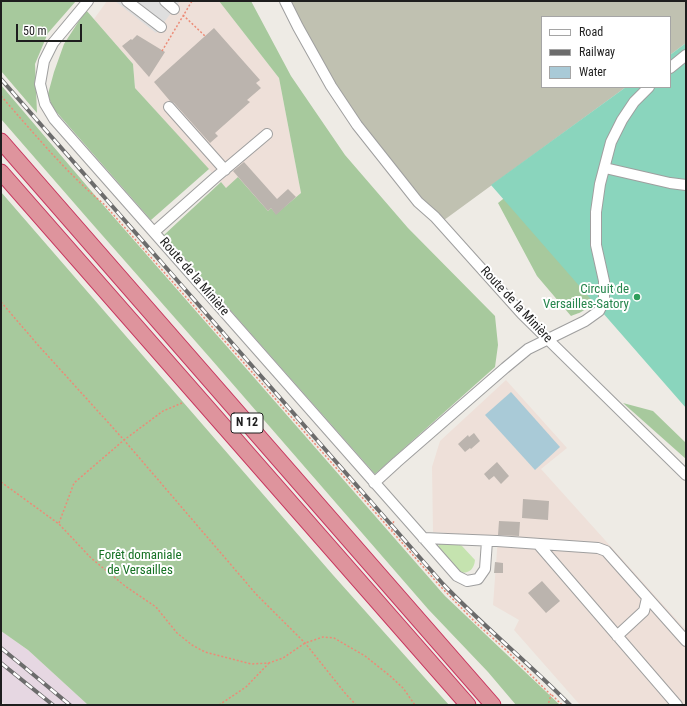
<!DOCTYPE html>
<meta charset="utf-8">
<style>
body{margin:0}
#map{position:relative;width:687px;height:706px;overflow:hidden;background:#eeebe5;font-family:"Roboto Condensed",sans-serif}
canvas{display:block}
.frame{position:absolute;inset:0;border:2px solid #1e1e1e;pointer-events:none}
.legend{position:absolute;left:541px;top:16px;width:130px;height:72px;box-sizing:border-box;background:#fff;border:1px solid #a5a5a5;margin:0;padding:5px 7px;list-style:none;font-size:12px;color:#1e1e1e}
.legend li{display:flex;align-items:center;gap:8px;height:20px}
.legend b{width:20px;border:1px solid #a5a5a5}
.scale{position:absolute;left:16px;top:24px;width:66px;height:18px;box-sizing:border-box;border:2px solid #1e1e1e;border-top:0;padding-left:5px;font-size:12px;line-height:14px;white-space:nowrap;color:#1e1e1e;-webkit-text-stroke:3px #fff;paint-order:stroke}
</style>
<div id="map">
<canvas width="687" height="706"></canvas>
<div class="frame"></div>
<ul class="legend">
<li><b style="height:5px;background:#fff"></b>Road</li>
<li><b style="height:5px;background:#6c6c6c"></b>Railway</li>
<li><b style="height:11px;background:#a9cad7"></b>Water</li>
</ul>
<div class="scale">50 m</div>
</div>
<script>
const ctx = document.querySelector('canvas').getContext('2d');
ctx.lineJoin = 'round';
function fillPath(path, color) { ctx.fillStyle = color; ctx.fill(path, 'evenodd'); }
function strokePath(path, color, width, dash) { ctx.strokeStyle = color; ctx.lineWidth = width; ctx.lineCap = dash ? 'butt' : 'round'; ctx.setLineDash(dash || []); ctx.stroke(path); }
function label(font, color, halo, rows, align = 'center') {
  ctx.font = font + ' "Roboto Condensed",sans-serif'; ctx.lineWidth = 4; ctx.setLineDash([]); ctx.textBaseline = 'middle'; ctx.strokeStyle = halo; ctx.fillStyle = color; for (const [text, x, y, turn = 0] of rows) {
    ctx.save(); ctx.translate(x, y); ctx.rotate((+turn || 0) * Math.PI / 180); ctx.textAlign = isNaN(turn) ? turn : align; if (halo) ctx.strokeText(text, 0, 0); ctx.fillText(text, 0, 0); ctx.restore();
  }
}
fillPath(new Path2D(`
 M1,631l27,19 60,55h-82l-5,-4z`), '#e6d7e2');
fillPath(new Path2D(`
 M107,1h112l60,77 22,115 -25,22 -50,-27 -91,-100 -2,-24 -39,-45z
 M506,380l61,68 -26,21 145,161v75h-106l-66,-75 5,-10 -26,-15 5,-68 -65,-5 -1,-65 8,-26z`), '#eee0d9');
fillPath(new Path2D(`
 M285,1h401v42l-16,12v-38h-128v70h84l-186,136 -83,-98z`), '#c0c1b1');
fillPath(new Path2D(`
 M439,543l21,2 2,1 13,14c-1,9 -5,13 -15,13l-22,-25z`), '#c5e3af');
fillPath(new Path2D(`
 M1,1h75l-28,32 -13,31 2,49 -36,-42z
 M219,1h32l40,75 54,79 63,73 87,88 3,29 -3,22 -120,107 -211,-239 57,-53 5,6 12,-11 30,34 3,-3 5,6 25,-21 -22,-115z
 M86,10l47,54 2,24 74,81 -58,51 -99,-113 -4,-13 6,-22 10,-28z
 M1,85l103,121 341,390 115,109h-44l-28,-33 -60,-63 -217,-250 -123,-140 -87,-100z
 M608,116l-16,181c-7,14 -7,14 -21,19l-34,-40 -39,-73z
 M1,192l332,383 116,130h-361l-60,-55 -27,-19z
 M623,403l30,8 33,32v16z`), '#a7c99d');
fillPath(new Path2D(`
 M686,43v365l-195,-223 135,-98h44v-32z`), '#8ad5bd');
fillPath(new Path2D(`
 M115,1h65l-24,32z`), '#dedede');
fillPath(new Path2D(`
 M511,392l49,55 -25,23 -50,-55z`), '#a9cad7');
fillPath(new Path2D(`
 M214,28l46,52 -4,3 5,5 -14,12 3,2 -35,31 3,3 -8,7 -36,-40 -4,-2 -16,-19z
 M137,35l28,17 -16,25 -27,-31 9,-7 1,1z
 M244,162l33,37 11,-10 8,8 -20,18 -5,-7 -3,3 -35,-40z
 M474,433l6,8 -9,8 -1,-1 -5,4 -7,-8 10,-9 1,2z
 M497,462l12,14 -8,8 -7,-8 -5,4 -5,-6z
 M523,499l26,2 -1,19 -26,-2z
 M499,521l21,1 -1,14 -21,-1z
 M495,562l8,1v10h-9z
 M542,581l18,20 -14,12 -18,-20z`), '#bbb4ae');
const minor = new Path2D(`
 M88,1l-35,42 -9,18 -4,23 5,20 9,15 403,457 10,5 11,-2 7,-10 2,-28
 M127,1l34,26
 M165,1l9,8
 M285,1l13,26 33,59 26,39 61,77 17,15 87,97 164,161
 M670,68l16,-13
 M169,107l56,63
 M605,168l65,15 16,2
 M154,232l62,-55 51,-43
 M374,483l23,-21 108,-94 23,-19 57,-28 14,-10 5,-10v-20l-8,-36v-33l4,-28 11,-42 11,-22 12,-18 15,-15
 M423,538l74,3 101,7 8,3 80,90
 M538,544l139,161
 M617,636l27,-25 3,-13`);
const highway = new Path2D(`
 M1,141l492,564
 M1,172l467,533`);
strokePath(minor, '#9f9f9f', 12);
strokePath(highway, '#c8355e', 17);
strokePath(new Path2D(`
 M183,15l22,21
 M162,51l30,-50
 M1,96c33,37 65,77 104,109l335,381 36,37 30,27 45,45 -3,10
 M1,302l37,43 86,95 132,154 49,49 40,50 11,12
 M1,482l58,42 32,34 34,28 31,21 21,26 15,12 13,7 46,12 18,-1 14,-5 22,-15 18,-6 11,1 31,18 24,19 14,13 12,17
 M59,523l15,-40 50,-43 39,-29 19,-8
 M392,531v-3l2,-8
 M552,695l10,10
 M219,705l27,-18 23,-24`), '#ec8b77', 1.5, [2, 2]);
strokePath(minor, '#fff', 10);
strokePath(highway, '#de949d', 15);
const rail = new Path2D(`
 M1,79l442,505c40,42 86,79 127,121
 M1,648l22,18 47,39
 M1,663l52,42`);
strokePath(rail, '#6c6c6c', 4);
strokePath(rail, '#fff', 2.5, [8]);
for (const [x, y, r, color] of [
 [637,297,4,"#2e9e5b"]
]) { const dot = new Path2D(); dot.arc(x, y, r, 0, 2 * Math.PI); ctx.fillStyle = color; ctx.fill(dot); strokePath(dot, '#fff', 1.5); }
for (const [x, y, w] of [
 [247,423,32]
]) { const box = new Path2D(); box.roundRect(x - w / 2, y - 10, w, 20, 3); ctx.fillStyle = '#fff'; ctx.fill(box); strokePath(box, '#1e1e1e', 1); }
label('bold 12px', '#1e1e1e', null, [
 ["N 12",247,423]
]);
label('13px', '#1e1e1e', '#fff', [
 ["Route de la Minière",194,277,49],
 ["Route de la Minière",516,305,47]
]);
label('13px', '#27864d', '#fff', [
 ["Circuit de",629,290],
 ["Versailles-Satory",629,305]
], 'right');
label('13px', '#167124', '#fff', [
 ["Forêt domaniale",140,556],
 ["de Versailles",140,571]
]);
</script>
